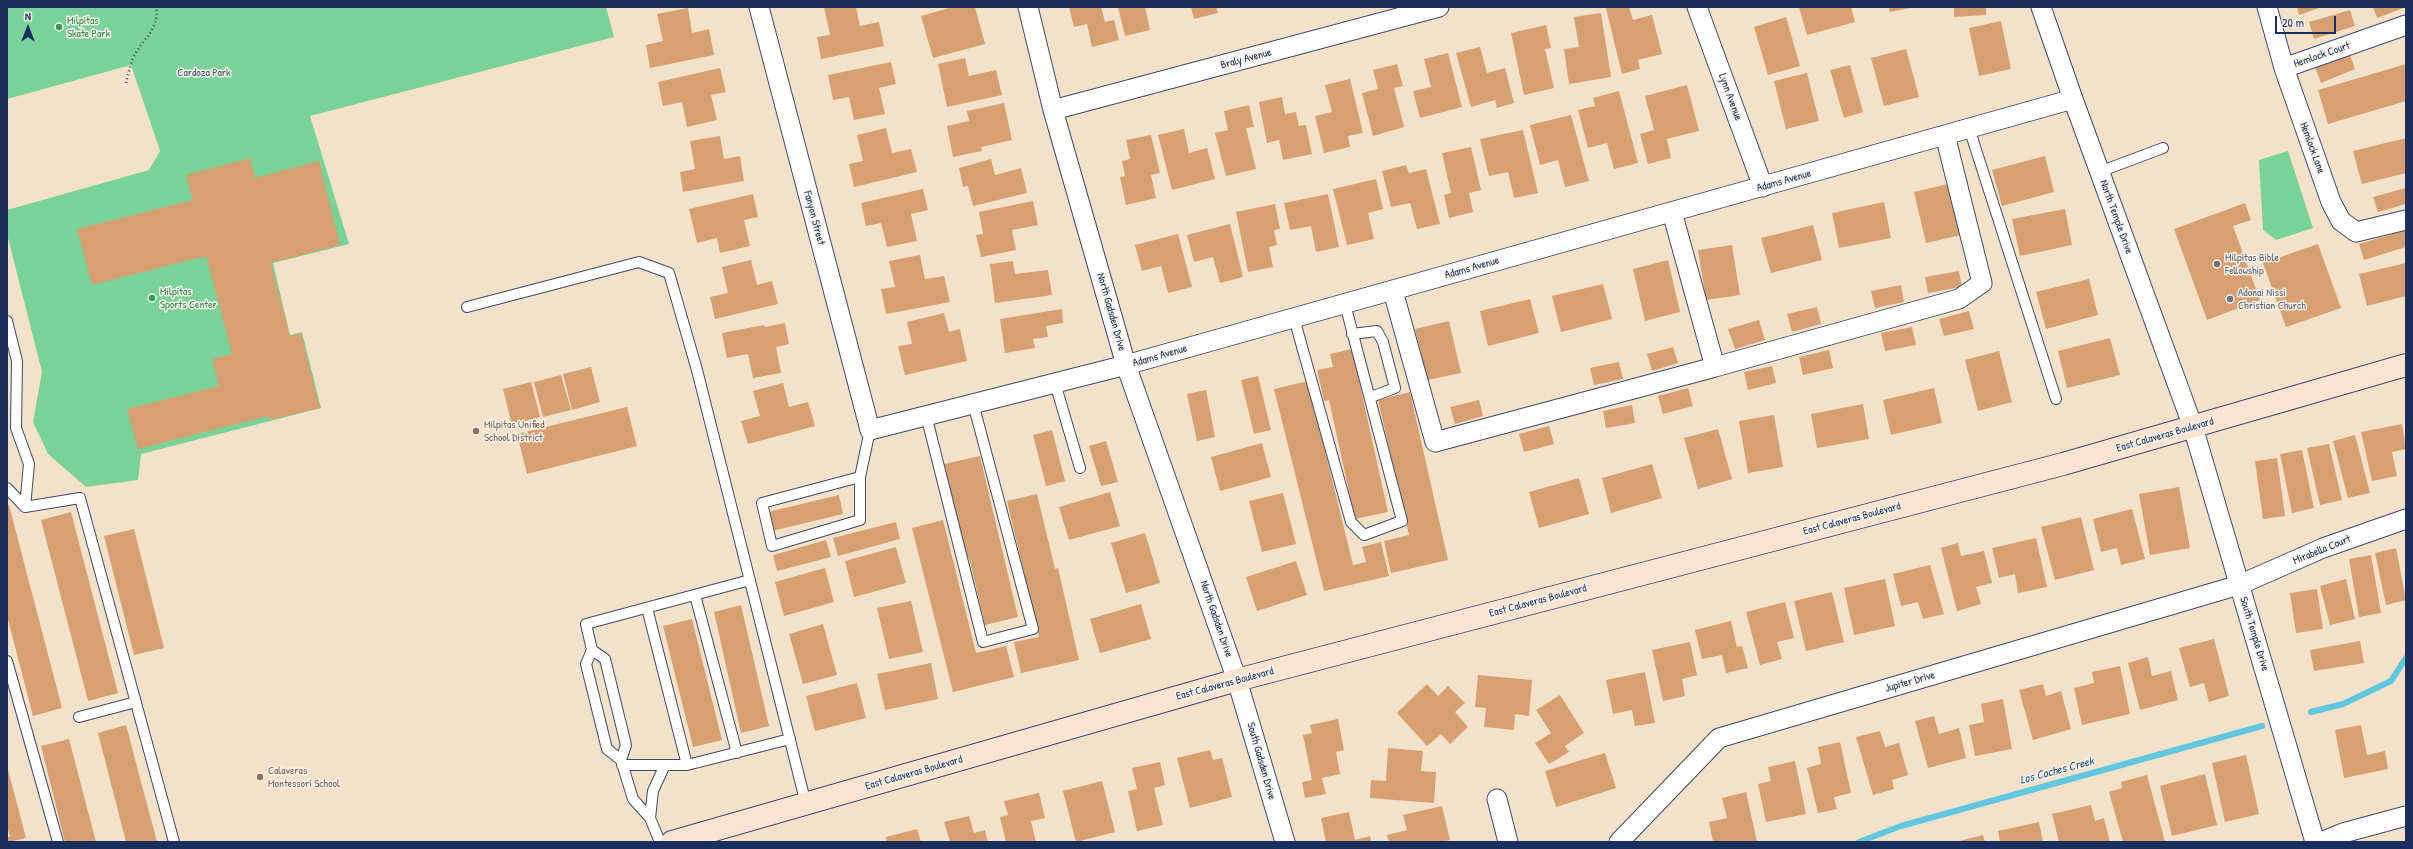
<!DOCTYPE html>
<style>
body{margin:0}
#map{position:relative;width:2413px;height:849px;overflow:hidden;background:#f3e2c9;font-family:"Patrick Hand",sans-serif}
canvas{display:block}
.frame{position:absolute;inset:0;border:8px solid #1b2f5e;pointer-events:none}
.north{position:absolute;left:8px;top:8px;width:40px;height:40px;-webkit-text-stroke:3px #f7f3e8;paint-order:stroke;rotate:0deg;font-size:11px;font-weight:700;line-height:16px;text-align:center;color:#1b2f5e}
.north::after{content:'';display:block;margin:auto;width:14px;height:18px;background:#1b2f5e;clip-path:polygon(50% 0,100% 100%,50% 72%,0 100%)}
.scale{position:absolute;left:2275px;top:16px;width:61px;height:18px;box-sizing:border-box;border:2px solid #1b2f5e;border-top:0;padding-left:5px;font-size:12px;line-height:14px;white-space:nowrap;color:#1b2f5e;-webkit-text-stroke:3px #f7f3e8;paint-order:stroke}
</style>
<div id="map">
<canvas width="2413" height="849"></canvas>
<div class="frame"></div>
<div class="north">N</div>
<div class="scale">20 m</div>
</div>
<script>
const ctx = document.querySelector('canvas').getContext('2d');
ctx.lineJoin = 'round';
function fillPath(path, color) { ctx.fillStyle = color; ctx.fill(path, 'evenodd'); }
function strokePath(path, color, width, dash) { ctx.strokeStyle = color; ctx.lineWidth = width; ctx.lineCap = dash ? 'butt' : 'round'; ctx.setLineDash(dash || []); ctx.stroke(path); }
function label(font, color, halo, rows, align = 'center') {
  ctx.font = font + ' "Patrick Hand",sans-serif'; ctx.lineWidth = 3; ctx.setLineDash([]); ctx.textBaseline = 'middle'; ctx.strokeStyle = halo; ctx.fillStyle = color; for (const [text, x, y, turn = 0] of rows) {
    ctx.save(); ctx.translate(x, y); ctx.rotate((+turn || 0) * Math.PI / 180); ctx.textAlign = isNaN(turn) ? turn : align; if (halo) ctx.strokeText(text, 0, 0); ctx.fillText(text, 0, 0); ctx.restore();
  }
}
fillPath(new Path2D(`
 M7,7h599l8,30 -304,79 39,128 -76,19 17,72 12,-3 19,76 -180,46 -3,26 -52,7 -38,-33 -15,-32 9,-50 -35,-138v-24l142,-40 11,-19 -29,-86 -124,34z
 M2288,151l25,77 -37,12 -13,-10 -4,-70z`), '#79d298');
strokePath(new Path2D(`
 M2311,712l32,-8 48,-23 15,-23
 M1859,842l42,-16 361,-100`), '#61c7de', 6);
fillPath(new Path2D(`
 M824,7h32l4,19 19,-4 5,24 -63,13 -4,-22 13,-2z
 M953,7h22l10,37 -52,14 -12,-42z
 M1069,7h32l4,15 9,-2 5,20 -27,7 -5,-23 -13,3z
 M1118,7h27l5,23 -25,6z
 M1191,7h25l2,6 -24,6z
 M1610,7h19l4,13 19,-5 10,39 -24,6 2,9 -18,5 -16,-66z
 M1799,7h52l4,15 -48,13z
 M1889,7h21v1l-20,4z
 M1954,7h32v8l-32,2z
 M2297,7h25l-23,8z
 M2373,7h33l-29,11z
 M688,8l4,25 17,-4 5,26 -64,13 -4,-23 17,-4 -6,-27z
 M2350,10l5,16 -41,13 -5,-17z
 M1601,13l10,64 -42,7 -5,-35 15,-2 -5,-30z
 M1786,17l14,49 -32,9 -14,-48z
 M2001,21l10,48 -32,7 -10,-48z
 M1546,25l5,23 -6,1 9,39 -30,7 -13,-62z
 M1480,47l7,26 18,-5 9,35 -17,5 -2,-8 -24,7 -15,-54z
 M1906,49l13,48 -35,9 -13,-48z
 M1448,53l14,54 -42,11 -7,-27 18,-4 -7,-28z
 M2349,53l6,16 -34,14 -6,-16z
 M965,58l4,18 27,-6 6,25 -55,12 -9,-43z
 M891,62l5,22 -17,4 6,26 -31,6 -5,-23 -16,3 -5,-25z
 M1397,64l6,22 -9,2 10,39 -31,9 -11,-43 16,-4 -5,-19z
 M2406,64v37l-78,23 -10,-34z
 M1850,65l13,47 -19,6 -14,-48z
 M720,68l6,24 -15,3 6,25 -30,7 -5,-25 -19,4 -5,-24z
 M1807,73l12,48 -33,8 -12,-48z
 M1350,79l13,54 -15,3 2,11 -26,6 -9,-37 17,-4 -7,-27z
 M1687,85l12,46 -32,8 4,19 -23,6 -8,-30 14,-4 -9,-34z
 M1619,91l19,72 -24,6 -7,-26 -19,5 -10,-38 17,-4 -2,-8z
 M1282,97l3,17 11,-2 3,14 7,-1 6,29 -29,6 -4,-20 -12,3 -8,-41z
 M1004,103l8,37 -31,7 1,4 -29,6 -6,-31 22,-5 -2,-10z
 M1249,105l5,22 -8,1 10,41 -30,7 -11,-43 13,-3 -4,-19z
 M1571,115l18,66 -24,6 -7,-27 -18,5 -10,-40z
 M886,128l6,25 19,-4 6,23 -63,15 -5,-23 14,-3 -6,-26z
 M1184,129l5,24 18,-5 8,31 -43,11 -14,-55z
 M1523,130l15,63 -24,5 -6,-26 -19,4 -9,-37z
 M1151,135l9,38 -9,2 5,23 -30,7 -6,-28 5,-1 -3,-15 8,-2 -4,-19z
 M720,136l4,23 16,-3 4,25 -61,11 -3,-20 15,-3 -5,-28z
 M2406,138v35l-44,11 -9,-33z
 M1471,147l10,43 -12,3 4,19 -24,6 -5,-23 7,-2 -9,-40z
 M2045,156l9,36 -52,14 -10,-36z
 M250,158l5,20 64,-17 21,84 -69,18 19,73 11,-3 19,75 -50,12 -2,-4 -130,33 -11,-40 92,-23 -7,-27 20,-5 -26,-98 -114,29 -15,-56 116,-29 -7,-25z
 M991,159l4,16 26,-7 6,25 -54,13 -5,-20 -5,1 -4,-19z
 M1406,165l3,8 17,-4 14,55 -23,5 -7,-26 -19,4 -9,-36z
 M1376,179l7,30 -15,4 6,26 -27,6 -14,-56z
 M1948,184l13,51 -35,8 -12,-51z
 M2406,188v16l-28,8 -5,-15z
 M923,189l5,21 -17,4 6,27 -30,6 -6,-24 -15,3 -5,-23z
 M753,194l5,23 -14,3 6,26 -30,7 -3,-15 -20,5 -8,-34z
 M1328,194l11,53 -23,5 -5,-26 -21,4 -6,-27z
 M1033,201l5,24 -26,5 4,20 -35,7 -5,-22 7,-1 -4,-22z
 M1884,202l7,36 -52,10 -7,-35z
 M2245,203l6,17 -18,6 27,74 -53,20 -33,-91z
 M1275,204l5,25 -6,1 3,15 -8,2 4,20 -25,5 -12,-60z
 M2065,209l7,36 -52,11 -8,-37z
 M1230,224l13,53 -23,6 -7,-26 -19,5 -7,-27z
 M1813,225l9,35 -51,13 -10,-35z
 M2406,230v17l-42,13 -5,-16z
 M1178,234l14,53 -24,6 -7,-27 -19,5 -7,-26z
 M2318,244l23,64 -55,19 -23,-64z
 M1732,245l8,50 -34,5 -8,-50z
 M920,255l5,24 19,-3 6,26 -64,12 -5,-25 14,-2 -6,-26z
 M751,260l6,25 15,-4 6,23 -63,15 -5,-22 18,-4 -6,-26z
 M1668,260l12,52 -35,9 -12,-52z
 M1013,261l2,13 33,-4 4,25 -57,8 -5,-39z
 M2406,263v33l-39,10 -8,-32z
 M1959,271l3,16 -34,6 -3,-16z
 M2089,279l9,36 -52,14 -10,-37z
 M1603,284l9,35 -51,13 -9,-36z
 M1901,285l3,17 -29,6 -4,-17z
 M1530,299l9,34 -51,13 -8,-35z
 M1817,307l4,17 -29,8 -5,-18z
 M1062,309l1,14 -17,3 2,11 -15,2 2,9 -30,5 -5,-34z
 M1969,311l5,18 -30,7 -5,-17z
 M944,313l5,19 11,-3 7,32 -62,14 -7,-29 14,-2 -5,-22z
 M1759,320l6,20 -30,9 -7,-20z
 M1449,321l12,52 -34,7 -12,-51z
 M785,323l4,21 -13,3 5,26 -28,5 -5,-24 -21,4 -5,-25 42,-8 1,2z
 M1912,327l4,18 -31,6 -4,-18z
 M2110,338l10,37 -53,13 -9,-37z
 M1673,347l5,16 -26,8 -5,-17z
 M1352,349l36,163 -33,7 -26,-119 -5,1 -7,-31 16,-3 -3,-13z
 M1829,350l4,18 -30,7 -4,-18z
 M1999,351l13,51 -34,9 -13,-51z
 M1619,362l4,17 -29,6 -4,-17z
 M1772,366l4,17 -28,7 -4,-18z
 M591,367l9,35 -28,8 -9,-36z
 M561,375l10,35 -28,7 -9,-35z
 M1258,376l13,54 -17,4 -13,-54z
 M1308,381l45,184 13,-3 -4,-15 19,-5 8,34 -65,15 -50,-202z
 M531,382l9,35 -28,8 -9,-36z
 M783,383l6,24 19,-5 7,24 -67,18 -7,-23 19,-5 -7,-25z
 M1688,388l5,18 -30,8 -5,-18z
 M1934,388l8,35 -51,12 -8,-35z
 M1206,390l9,47 -18,4 -10,-47z
 M1410,392l38,168 -57,13 -7,-32 25,-6 -31,-135z
 M1479,400l4,16 -28,8 -5,-17z
 M1863,404l6,35 -52,9 -6,-34z
 M1632,405l3,18 -29,5 -3,-17z
 M627,407l10,39 -110,28 -10,-40z
 M1774,415l9,52 -35,6 -9,-52z
 M2402,424l4,25 -14,3 5,24 -25,5 -11,-49z
 M1549,426l5,18 -30,8 -5,-18z
 M1718,429l14,50 -34,10 -14,-51z
 M1052,430l13,51 -19,5 -13,-51z
 M2355,435l15,58 -22,5 -15,-57z
 M1106,441l12,41 -17,4 -12,-40z
 M1262,443l9,34 -51,14 -9,-34z
 M2329,444l13,56 -22,5 -13,-57z
 M2302,450l12,58 -22,5 -12,-59z
 M980,456l38,161 -33,8 -16,-67 -3,1 -22,-95z
 M2277,458l8,58 -22,3 -8,-58z
 M1652,464l10,34 -51,15 -9,-35z
 M1579,478l10,36 -50,14 -10,-36z
 M2179,487l11,61 -40,7 -11,-61z
 M1110,492l10,34 -51,14 -10,-33z
 M1283,493l13,51 -34,8 -13,-51z
 M1037,494l18,75 3,-1 21,92 -58,13 -7,-31 25,-5 -32,-136z
 M839,495l4,19 -71,17 -4,-19z
 M9,505l53,203 -29,8 -26,-100v-110z
 M2132,509l13,50 -24,6 -4,-17 -16,4 -8,-33z
 M71,512l47,181 -30,8 -47,-181z
 M2081,517l13,53 -39,10 -14,-53z
 M943,520l33,133 30,-7 8,31 -61,15 -41,-164z
 M896,522l4,17 -62,17 -5,-18z
 M134,529l30,119 -30,7 -30,-119z
 M1145,533l15,50 -34,10 -15,-50z
 M2036,538l11,49 -29,6 -3,-19 -16,4 -7,-30z
 M826,540l5,17 -54,14 -4,-16z
 M1958,543l3,13 23,-5 8,32 -16,4 5,17 -24,7 -16,-63z
 M896,547l10,36 -52,14 -9,-36z
 M2396,548l10,52 -20,5 -11,-52z
 M2371,555l10,58 -22,4 -10,-58z
 M1296,561l11,34 -50,16 -11,-34z
 M1930,565l14,49 -21,5 -5,-17 -17,4 -8,-32z
 M825,568l9,34 -50,14 -9,-34z
 M1885,579l10,47 -41,9 -10,-47z
 M2346,579l9,40 -25,6 -10,-39z
 M2317,589l6,40 -27,4 -6,-40z
 M1832,592l12,50 -38,9 -12,-50z
 M911,601l12,51 -34,7 -12,-51z
 M1785,602l9,36 -17,4 5,17 -22,6 -14,-53z
 M1141,604l10,35 -51,14 -10,-34z
 M741,605l28,121 -28,7 -27,-121z
 M692,619l30,121 -29,7 -30,-121z
 M1731,621l6,26 5,-1 6,22 -22,5 -4,-18 -20,4 -7,-29z
 M823,624l14,51 -34,9 -14,-50z
 M2214,639l15,57 -20,6 -5,-19 -14,4 -11,-39z
 M2360,641l4,22 -50,8 -4,-21z
 M1690,642l7,33 -15,4 3,17 -22,5 -11,-51z
 M2148,657l4,19 19,-5 7,29 -38,10 -12,-47z
 M931,663l7,36 -53,11 -8,-36z
 M2120,666l10,48 -48,11 -8,-37 20,-5 -2,-11z
 M1645,672l10,51 -20,3 -3,-16 -19,4 -7,-34z
 M1478,675l54,5 -3,36 -14,-2 -1,16 -30,-3 2,-19 -11,-1z
 M857,683l9,35 -51,13 -9,-35z
 M1427,684l11,12 10,-10 17,17 -10,9 13,15 -18,17 -9,-10 -14,12 -30,-33z
 M2043,684l3,12 15,-5 10,38 -38,11 -14,-50z
 M1560,695l24,38 -19,13 4,6 -20,12 -14,-21 16,-10 -15,-23z
 M2003,699l9,50 -37,7 -6,-31 15,-3 -3,-18z
 M1934,716l5,18 20,-6 7,30 -38,10 -13,-47z
 M1338,719l6,31 -8,2 4,22 -18,4 4,16 -21,4 -3,-16 10,-2 -9,-45 9,-2 -2,-8z
 M126,725l31,117h-31l-28,-109z
 M2361,725l6,30 18,-4 3,18 -44,9 -9,-48z
 M1880,731l5,16 14,-4 9,32 -16,5 2,9 -21,6 -17,-58z
 M69,739l27,103h-31l-24,-96z
 M1840,742l11,51 -17,4 3,12 -19,4 -11,-45 14,-4 -3,-17z
 M1388,748l35,3 -2,20 15,1 -2,31 -64,-5 1,-18 15,1z
 M1210,750l3,10 9,-2 10,39 -42,11 -13,-50z
 M1605,753l11,35 -60,19 -11,-36z
 M2246,755l13,59 -34,8 -13,-59z
 M1795,761l11,53 -40,8 -8,-38 13,-3 -3,-14z
 M1160,762l5,23 -11,3 9,37 -26,6 -9,-40 9,-2 -5,-21z
 M7,766l19,72 -17,4h-2v-5h3l-3,-11z
 M2205,774l12,51 -45,11 -12,-50z
 M2147,775l18,67h-42l-14,-50 13,-4 -1,-6z
 M1102,781l13,51 -39,10 -13,-51z
 M1746,792l11,50h-44l-4,-20 18,-4 -5,-20z
 M1039,793l6,25 -14,3 5,21h-30l-6,-25 8,-2 -4,-14z
 M2091,805l4,16 9,-3 6,24h-51l-7,-28z
 M1442,806l8,34 -8,2h-53l-2,-7 20,-5 -4,-15z
 M1349,812l6,28 15,-4 1,6h-45l-5,-24z
 M969,816l5,17 11,-3 3,12h-38l-6,-20z
 M2039,822l4,20h-43l-2,-11z
 M917,829l4,13h-34l-1,-5z
 M1983,835l2,7h-26v-1z`), '#d7a072');
const lane = new Path2D(`
 M1969,128l87,271
 M2099,172l64,-24
 M467,307l172,-45 30,11 28,97 109,434
 M1294,318l57,204 13,13 38,-14 -57,-217
 M7,321l10,40 -1,67 13,36 -4,43
 M1352,334l25,-3 6,11 12,46 -24,9
 M1055,383l25,85
 M926,415l57,227 50,-13 -60,-226
 M860,477l-98,26 10,43 88,-26v-43l10,-47
 M7,488l18,19
 M25,507l55,-9 94,344
 M695,595l42,158
 M647,608l40,157 103,-26
 M592,650l13,9 21,86 -5,15
 M7,661l51,181
 M79,717l57,-15
 M622,765h65
 M650,818l3,-27 11,-24
 M660,842l-10,-24 -17,-19 -12,-39 -14,-11 -21,-85 6,-14 -6,-26 164,-44`);
const street = new Path2D(`
 M759,7l111,423 256,-65 947,-266
 M1028,7l25,103 73,255 111,315 48,162
 M1697,7l66,180
 M2041,7l32,92 120,328 122,415
 M2267,7l17,61 47,134 10,19 15,11 50,-12
 M2284,68l122,-43
 M1053,110l386,-103
 M1393,291l42,151 280,-75 -43,-155
 M1715,367l244,-68 23,-16 -37,-148
 M1497,799l11,43
 M1619,842l100,-104 520,-153 84,-37 83,-29
 M2321,842l22,-9 63,-17`);
const secondary = new Path2D(`
 M672,842l565,-162 826,-216 343,-99`);
strokePath(lane, '#3b4a6e', 12);
strokePath(street, '#3b4a6e', 21);
strokePath(secondary, '#3b4a6e', 24);
strokePath(new Path2D(`
 M126,83c2,-8 4,-17 7,-25 9,-19 27,-28 23,-51`), '#3b4a6e', 2.5, [1, 3]);
strokePath(lane, '#fff', 10);
strokePath(street, '#fff', 19);
strokePath(secondary, '#fde4d1', 22);
for (const [x, y, r, color] of [
 [59,27,4,"#2e9e5b"],
 [2217,264,4,"#6b7280"],
 [152,298,4,"#2e9e5b"],
 [2230,299,4,"#6b7280"],
 [476,431,4,"#8d6e63"],
 [260,777,4,"#8d6e63"]
]) { const dot = new Path2D(); dot.arc(x, y, r, 0, 2 * Math.PI); ctx.fillStyle = color; ctx.fill(dot); strokePath(dot, '#f7f3e8', 1.5); }
label('11px', '#27864d', '#f7f3e8', [
 ["Milpitas",67,21],
 ["Skate Park",67,34],
 ["Milpitas",160,292],
 ["Sports Center",160,305]
], 'left');
label('11px', '#1b2f5e', '#f7f3e8', [
 ["Hemlock Court",2322,55,-19],
 ["Braly Avenue",1246,59,-15],
 ["Lynn Avenue",1730,97,70],
 ["Hemlock Lane",2312,148,70],
 ["Adams Avenue",1784,181,-16],
 ["North Temple Drive",2116,217,70],
 ["Fanyon Street",814,218,75],
 ["Adams Avenue",1472,268,-16],
 ["North Gadsden Drive",1111,312,74],
 ["Adams Avenue",1160,356,-16],
 ["East Calaveras Boulevard",2165,435,-16],
 ["East Calaveras Boulevard",1852,519,-15],
 ["Mirabella Court",2322,550,-22],
 ["East Calaveras Boulevard",1538,601,-15],
 ["North Gadsden Drive",1216,619,71],
 ["South Temple Drive",2254,634,73],
 ["Jupiter Drive",1910,682,-16],
 ["East Calaveras Boulevard",1225,684,-15],
 ["South Gadsden Drive",1261,761,74],
 ["East Calaveras Boulevard",914,773,-16]
]);
label('11px', '#32586c', '#f7f3e8', [
 ["Cardoza Park",204,73]
]);
label('11px', '#5b616d', '#f7f3e8', [
 ["Milpitas Bible",2225,258],
 ["Fellowship",2225,271],
 ["Adonai Nissi",2238,293],
 ["Christian Church",2238,306]
], 'left');
label('11px', '#785e54', '#f7f3e8', [
 ["Milpitas Unified",484,425],
 ["School District",484,438],
 ["Calaveras",268,771],
 ["Montessori School",268,784]
], 'left');
label('italic 12px', '#2c557e', '#f7f3e8', [
 ["Los Coches Creek",2057,771,-15]
]);
</script>
